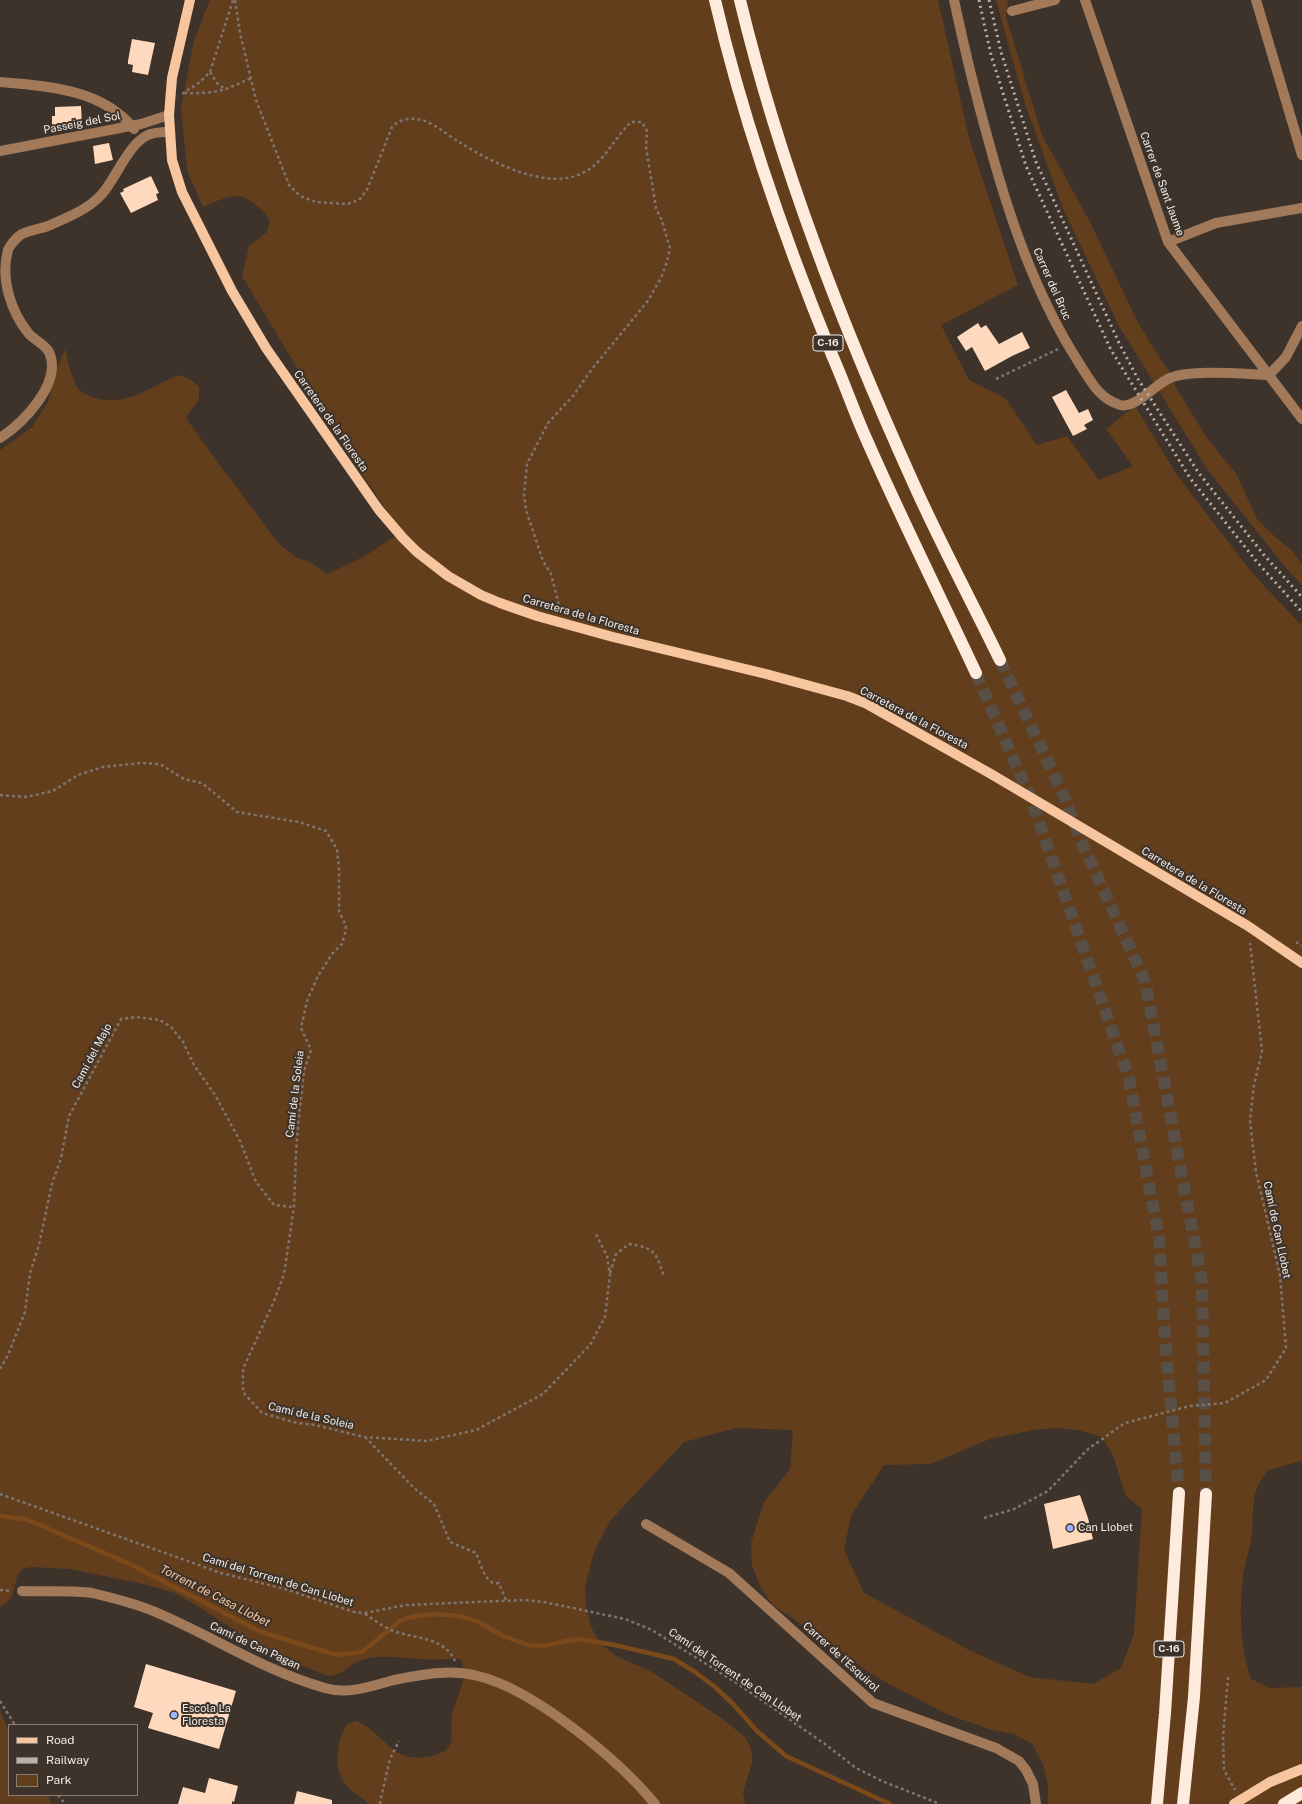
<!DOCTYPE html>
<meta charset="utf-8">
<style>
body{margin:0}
#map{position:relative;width:1302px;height:1804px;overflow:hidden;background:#3d332b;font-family:"Public Sans",sans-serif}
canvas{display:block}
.legend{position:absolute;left:8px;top:1724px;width:130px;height:72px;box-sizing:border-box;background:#3d332b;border:1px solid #857d76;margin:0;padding:5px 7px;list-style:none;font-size:12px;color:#f1ebe6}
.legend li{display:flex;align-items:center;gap:8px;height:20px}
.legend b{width:20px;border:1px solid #857d76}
</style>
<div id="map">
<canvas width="1302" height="1804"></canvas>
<ul class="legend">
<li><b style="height:5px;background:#f7c59e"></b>Road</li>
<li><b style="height:5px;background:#b9b2ac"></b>Railway</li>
<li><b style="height:11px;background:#633e1d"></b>Park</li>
</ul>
</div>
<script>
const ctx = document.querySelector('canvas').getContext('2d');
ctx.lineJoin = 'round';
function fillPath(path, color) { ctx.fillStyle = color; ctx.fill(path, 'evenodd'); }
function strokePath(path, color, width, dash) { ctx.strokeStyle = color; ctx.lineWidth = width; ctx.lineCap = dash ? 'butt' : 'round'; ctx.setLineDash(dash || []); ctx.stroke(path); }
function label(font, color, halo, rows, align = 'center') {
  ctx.font = font + ' "Public Sans",sans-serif'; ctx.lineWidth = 4; ctx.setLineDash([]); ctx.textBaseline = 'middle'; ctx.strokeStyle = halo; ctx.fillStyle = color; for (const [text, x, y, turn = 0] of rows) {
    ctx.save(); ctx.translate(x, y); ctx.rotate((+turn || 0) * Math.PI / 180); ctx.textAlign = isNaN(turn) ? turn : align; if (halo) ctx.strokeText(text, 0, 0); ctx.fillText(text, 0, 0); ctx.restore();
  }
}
fillPath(new Path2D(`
 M210,0h728l31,138 49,147 -77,40 28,55 36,18 32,47 30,-9 32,44 34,-14 -27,-37 29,-23 42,69 76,99 49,52v835l-34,9c-3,5 -9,12 -11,18 -6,14 -3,31 -5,46 -2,14 -7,28 -9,42 -4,34 -3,71 8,103l19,9 32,-1v117h-254v-18l-5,-22 -11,-20 -18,-10 -22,-4 -43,-15 -60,-31 -21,-12 -34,-27 -26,-16 -36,-25 -12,-18 -8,-21 -1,-22 13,-41 26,-33 3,-39 -57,-2 -52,14 -74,79 -16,31 -9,36 1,17 4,18 3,8 10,15 15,11 34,15 69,46 24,19 5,9 2,8v9l-9,29 2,12h-377c-6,-8 -15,-11 -21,-18 -15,-16 -10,-46 0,-62l9,-3c33,14 34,46 79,34 8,-2 13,-5 16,-13 2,-9 -1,-19 1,-28 5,-19 17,-35 9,-55 -13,-1 -25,2 -38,0 -20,-1 -42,-5 -62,1 -14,5 -16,15 -33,16l-75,-31 -14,-12 -40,-26 -24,-14 -27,-8 -78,-16 -39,-2 -9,2 -5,8 -5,19 -7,8 -5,3v-1157l32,-23 16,-25 8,-31 9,-22c3,13 6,27 12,38 4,6 12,9 18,11 31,9 56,-11 83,-23l12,4 9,8v12l-13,19 25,35 68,91 18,14 11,3 20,13 37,-18 36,-24 -50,-74 -109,-182 7,-30 18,-14 3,-11c-4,-8 -9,-12 -17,-18 -18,-14 -31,-3 -50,4l-16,-37 -6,-62 13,-68zM1056,1428l22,2 24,7 11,18 13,41 16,13 -8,125 -13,34 -28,16 -64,-7 -60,-27 -105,-57 -20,-43 7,-35 33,-50 46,-1 60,-25 43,-9z
 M996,0h12l-2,17 36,118 49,89 46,97 22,36 12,17 5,14 31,50 30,37 20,44 15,15 19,16 11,14v21l-16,-17 -79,-99 -88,-143 -55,-115 -39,-107z
 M0,1711l9,20v64h39l3,9h-51z`), '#633e1d');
strokePath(new Path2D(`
 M0,1516l25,3 10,4 95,41 131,68 76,23 25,-3 38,-31 11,-4 24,-3 24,2 11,3 11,4 22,13 25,9 14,1 36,-7 37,6 59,14 21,13 20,15 18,17 24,27 29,25 104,48`), '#7c491a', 4.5);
fillPath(new Path2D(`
 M132,39l23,4 -7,32 -16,-3 1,-7 -5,-1v-3z
 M81,106l1,19h-16v5h-14v-14h3v-9z
 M109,143l4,17 -18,4 -2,-18z
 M151,176l8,17 -3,1 2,6 -27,13 -11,-20 4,-2 -1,-2z
 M978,323l3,5 5,-3 13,19 23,-12 8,16 -18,8 -27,15 -13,-24 -6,4 -9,-14z
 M1066,390l13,23 9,-4 5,11 -9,5 3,4 -14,7 -21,-39z
 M1080,1495l8,23 5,21 -40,10 -9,-45z
 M146,1664l90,27 -17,58 -71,-21 5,-15 -19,-6z
 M209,1778l29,8 -4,16 -2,-1v3h-54l5,-17 22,6z
 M297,1791l35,9v4h-38z`), '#fed9bd');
strokePath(new Path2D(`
 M1000,660l63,134 20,51 62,136 57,301 4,212
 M976,673l56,129 97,277 30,159 6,101 14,154`), '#584f47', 12, [12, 6]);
strokePath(new Path2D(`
 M235,0l5,33 16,67 33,85 11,11 16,6 31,2 12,-4 8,-10 25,-63c9,-9 21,-10 33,-6 11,4 24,15 34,21 30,19 84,47 119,33 25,-9 35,-36 53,-53h11l5,9 -1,16 10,61 6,13 8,27 -3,14 -6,16 -14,24 -55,67 -19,27 -25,27 -21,41 -3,31 2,15 17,51 8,13 9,35
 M210,72l7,11 9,7
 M184,93c29,1 41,-2 67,-15
 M182,94l18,-12 10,-10 23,-72
 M996,379l62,-30
 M0,795l26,2 27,-6 25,-16 25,-8 38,-4 19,1 24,15 18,4 35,29 62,10 27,9 11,18 2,20v42l7,15 -1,7 -3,11 -10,10 -14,22 -11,25 -6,27 10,22 -7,21 -6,54 -2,28 -2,54 -10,67 -10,27 -31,68v23l19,21 35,10 18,2 49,12 63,4 49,-11 67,-36 47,-49 15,-28 5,-42 -3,-19 -12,-24
 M1296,942l6,4
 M610,1273l6,-19 13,-10c26,4 27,8 35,33
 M0,1369l8,-14 17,-43 5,-39 9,-28 13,-61 9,-26 8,-42 52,-97 15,-2 24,3 11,7 12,15 11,23 21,30 25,46 16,41 18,23 20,2
 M365,1437l49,51 20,16 16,38 26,11c5,11 9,33 23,30l7,17
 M0,1494l221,79 64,16 69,23 11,1 41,-8 119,-5 19,2 81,17 27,11 86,54 87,60 31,24 26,13 58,23
 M984,1518l30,-9 34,-18 40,-42 37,-26 65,-17 35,-3 41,-23 20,-32 -6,-73 -24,-103 -6,-51 4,-36 8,-34 -12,-108
 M0,1590l11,1
 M365,1614c8,5 17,12 26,16 22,9 53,6 64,31
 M1228,1677l-5,60 1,33 11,20
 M0,1701l15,24
 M58,1795l7,9
 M381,1804l-1,-2 10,-43 9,-18`), '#7e756e', 2.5, [3, 3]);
strokePath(new Path2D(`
 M954,0c10,47 21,93 34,139 21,78 47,155 91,224 11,17 20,36 41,42 16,4 35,-21 50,-27 22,-9 73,-4 99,-3
 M1085,0l83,242 134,177
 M1256,0l46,155
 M1012,11l43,-11
 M0,82c47,4 103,7 134,47
 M0,151l141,-27 28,-9
 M1168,242l48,-19 86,-15
 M1269,375l17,-18 16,-31
 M0,438c23,-15 63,-55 49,-86 -4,-7 -14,-12 -20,-18 -18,-22 -29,-55 -21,-84 2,-5 10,-14 14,-16 8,-4 18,-5 26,-8 19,-8 41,-17 54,-32 14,-16 27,-51 46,-59 6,-3 14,-3 21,-3
 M646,1524l83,49 144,130 123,45 23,13 7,9 7,14 3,20
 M22,1591c20,1 51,-1 70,2 17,4 44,11 61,18 58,24 111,60 172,77 23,7 47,-2 69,-8 15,-3 30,-6 45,-7 12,-1 27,0 39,3 55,13 141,84 177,128`), '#a27959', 10);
strokePath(new Path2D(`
 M190,0l-18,78 -3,37 3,45 10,32 50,99 34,57 113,162 24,28 14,14 31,24 33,19 19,8 37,13 76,21 153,37 81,22 18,7 126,71 257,152 54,37
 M1234,1804l36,-22 32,-13`), '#f7c59e', 10);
strokePath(new Path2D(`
 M715,0c28,121 70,240 117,355 12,27 21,54 33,81 35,80 74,158 111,237
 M740,0c40,166 102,325 172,480 27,61 59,120 88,180
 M1157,1804l8,-91 14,-220
 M1183,1804l11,-107 12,-203
 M1284,1804l18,-11`), '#ffebdb', 12);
strokePath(new Path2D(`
 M979,0l12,55 35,111 85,184 79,128 67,84 45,50
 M989,0l12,52 35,110 84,183 18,34 60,93 66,83 38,42`), '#b9b2ac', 3, [2, 4]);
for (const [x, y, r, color] of [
 [1070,1528,4,"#9cb4fd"],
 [174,1715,4,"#9cb4fd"]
]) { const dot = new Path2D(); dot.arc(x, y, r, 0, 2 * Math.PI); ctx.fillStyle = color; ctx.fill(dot); strokePath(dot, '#3d332b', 1.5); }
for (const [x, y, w] of [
 [828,343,30],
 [1169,1649,30]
]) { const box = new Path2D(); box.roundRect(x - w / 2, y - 8, w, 16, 3); ctx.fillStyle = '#3d332b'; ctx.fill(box); strokePath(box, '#f1ebe6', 1); }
label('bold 10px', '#f1ebe6', null, [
 ["C-16",828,343],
 ["C-16",1169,1649]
]);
label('11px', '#f1ebe6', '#3d332b', [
 ["Passeig del Sol",82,123,-11],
 ["Carrer de Sant Jaume",1162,184,70],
 ["Carrer del Bruc",1052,284,66],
 ["Carretera de la Floresta",331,421,55],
 ["Carretera de la Floresta",581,615,16],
 ["Carretera de la Floresta",914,718,28],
 ["Carretera de la Floresta",1194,881,31],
 ["Camí del Majo",92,1056,-62],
 ["Camí de la Soleia",295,1094,-83],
 ["Camí de Can Llobet",1277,1230,78],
 ["Camí de la Soleia",311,1416,13],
 ["Camí del Torrent de Can Llobet",278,1580,17],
 ["Camí de Can Pagan",255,1646,25],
 ["Carrer de l'Esquirol",841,1657,42],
 ["Camí del Torrent de Can Llobet",735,1675,34]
]);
label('11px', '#f1ebe6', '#3d332b', [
 ["Can Llobet",1078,1528],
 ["Escola La",182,1709],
 ["Floresta",182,1722]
], 'left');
label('italic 12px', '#f8c9a4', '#3d332b', [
 ["Torrent de Casa Llobet",215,1596,27]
]);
</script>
